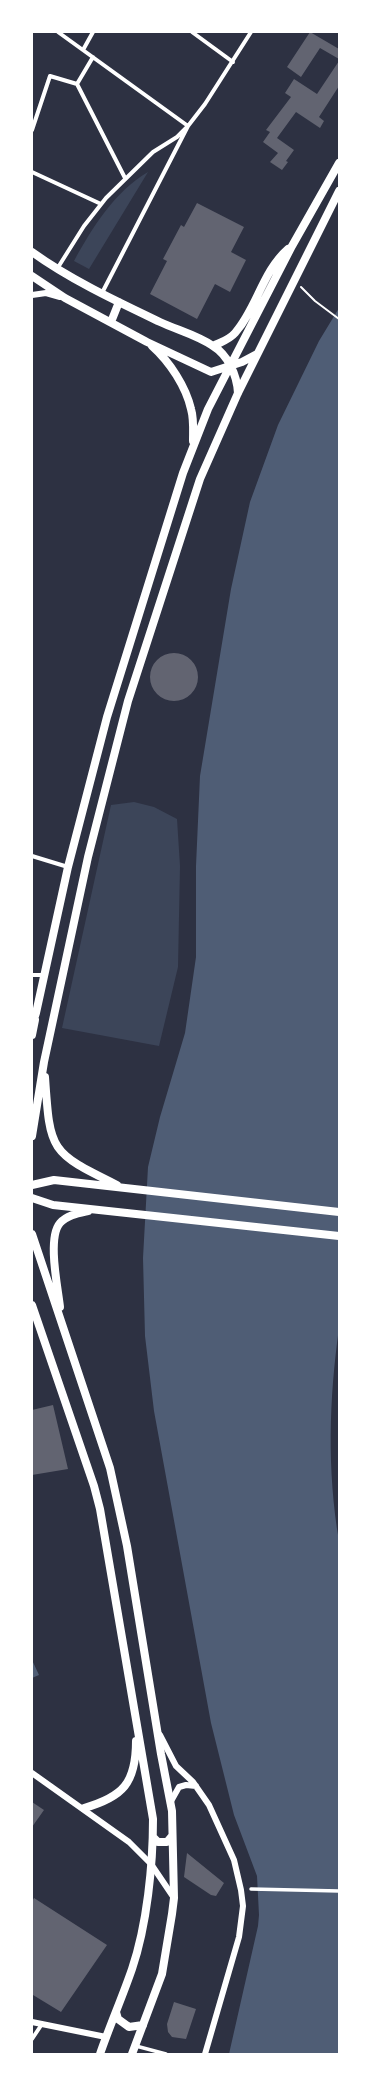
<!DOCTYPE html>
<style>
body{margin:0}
#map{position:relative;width:371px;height:2086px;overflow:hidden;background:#2d3142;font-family:"PT Sans",sans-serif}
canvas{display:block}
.frame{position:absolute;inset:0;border:33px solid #fff;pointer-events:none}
</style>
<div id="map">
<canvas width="371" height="2086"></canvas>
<div class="frame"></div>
</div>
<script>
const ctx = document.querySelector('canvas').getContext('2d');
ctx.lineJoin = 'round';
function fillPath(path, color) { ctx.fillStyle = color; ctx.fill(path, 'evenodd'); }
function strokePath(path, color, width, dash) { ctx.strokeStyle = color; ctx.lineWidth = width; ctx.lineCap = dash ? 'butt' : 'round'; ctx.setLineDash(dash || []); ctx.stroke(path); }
fillPath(new Path2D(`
 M148,172l-59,97 -15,-8c18,-33 41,-70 74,-89z
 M134,802l20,5 23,12 3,47 -2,101 -19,79 -97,-18 49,-223z`), '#3c4559');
fillPath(new Path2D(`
 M339,308v1020c-10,71 -12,142 0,213v513h-110l29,-128 1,-11 -2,-39 -23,-61 -23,-92 -57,-312 -9,-75 -2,-78 5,-91 12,-50 25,-84 11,-76v-91l4,-90 31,-187 19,-87 28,-77 41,-84z
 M32,1660l7,15 -7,3z`), '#4f5d75');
fillPath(new Path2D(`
 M310,32l29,17v10l-19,-11 -19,29 -14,-10z
 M339,61v25l-20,31 5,4 -4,7 -24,-16 -19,26 17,12 -8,11 2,1 -6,8 -12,-8 8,-9 -15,-11 7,-10 -4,-2 25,-33 -6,-4 9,-14 23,15z
 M197,203l47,24 -13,25 15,8 -16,32 -15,-8 -18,35 -47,-25 17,-33 -4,-2 18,-34 3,2z
 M150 677a24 24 0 1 1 48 0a24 24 0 1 1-48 0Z
 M53,1405l15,64 -36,6v-65z
 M32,1802l12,8 -12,17z
 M187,1853l37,30 -8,13 -5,-1 -27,-18z
 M34,1898l73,47 -46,67 -28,-17 -1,2v-95z
 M174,2002l22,7 -10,30 -14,-2 -4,-5 -1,-8z`), '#626471');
strokePath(new Path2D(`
 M301,287l14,14 24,18`), '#fff', 2);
strokePath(new Path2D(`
 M251,1889l88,2
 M136,2046l30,8`), '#fff', 3.5);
strokePath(new Path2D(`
 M58,32l130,94 -86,167
 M192,32l41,30
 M83,50l10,-18
 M77,84l16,-27
 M32,130l18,-54 27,8 48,94
 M32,172l69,32
 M57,269l27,-43 22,-28 47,-46 24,-15 11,-11 17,-22 46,-72
 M32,856l36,11
 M32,975h12
 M32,2039l10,-15`), '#fff', 4);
strokePath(new Path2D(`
 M32,295l14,-2 14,4
 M160,1735l16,31 17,16 16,23 25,55 7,30 2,16 -4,31 -34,117
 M32,1773l97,69 22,22 23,34
 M170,1803l9,-16 7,-2 10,1
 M32,2022l74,15`), '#fff', 6);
strokePath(new Path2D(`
 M32,252c39,28 84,49 128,70 17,8 37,13 53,24 15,9 24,29 25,47
 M32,276l33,22 82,44 64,30 31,-10 15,-8
 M111,322l8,-20
 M152,346c18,16 34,41 39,63 3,10 2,21 2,32
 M213,346c8,-4 16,-6 22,-13 22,-25 27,-61 53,-84
 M32,1025l4,-12 32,-146 39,-150 76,-244 25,-64 84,-163 47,-83
 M32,1035l3,-15
 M45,1077c5,75 5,75 72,108
 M32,1136l12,-74 44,-205 40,-156 72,-222 38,-86 101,-202
 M32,1185l22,-5 285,32
 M32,1198l21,7 286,31
 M32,1234l78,234 17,78 34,208 11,57 2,87 -2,16 -10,60 -30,80
 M32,1305l62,181 6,23 53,310c0,46 -6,106 -21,150 -10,29 -22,56 -32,85
 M60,1307c-2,-19 -13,-69 0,-84 7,-8 19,-10 28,-12
 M84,1808c39,-11 52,-25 52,-67
 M153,1837l5,5h9l5,-6
 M116,2012l2,7 11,8 14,-2`), '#fff', 8);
</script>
